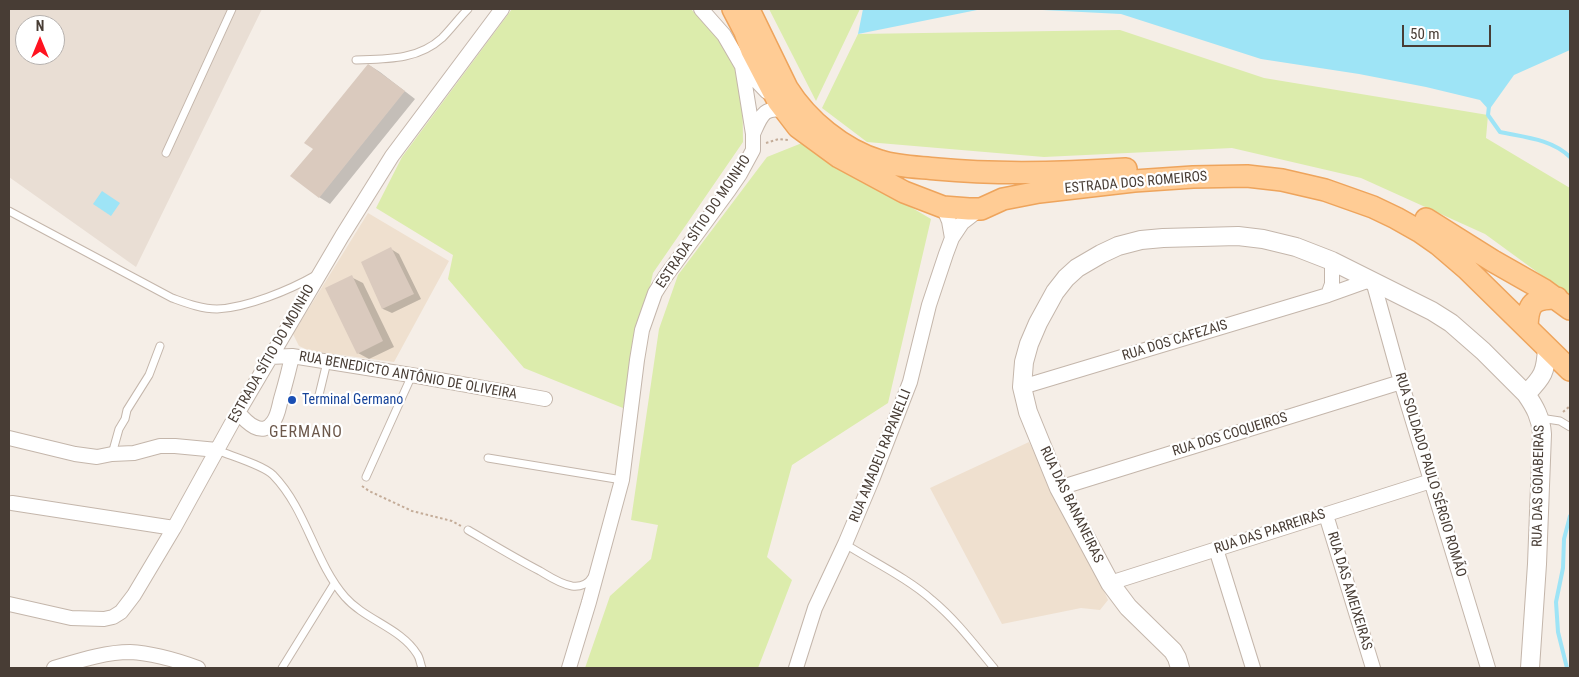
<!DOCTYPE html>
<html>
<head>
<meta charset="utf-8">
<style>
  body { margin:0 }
  #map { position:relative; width:1579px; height:677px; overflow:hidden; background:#f5eee7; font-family:"Roboto Condensed",sans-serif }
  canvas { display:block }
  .frame { position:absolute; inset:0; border:10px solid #483d35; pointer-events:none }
  .north { position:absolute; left:15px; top:15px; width:50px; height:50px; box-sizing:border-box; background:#fff; border:1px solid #b6b1ae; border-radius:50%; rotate:0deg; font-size:14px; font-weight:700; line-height:20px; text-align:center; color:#483d35 }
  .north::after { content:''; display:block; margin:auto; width:18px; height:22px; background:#ff1320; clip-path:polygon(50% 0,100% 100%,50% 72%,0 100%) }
  .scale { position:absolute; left:1402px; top:25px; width:89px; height:22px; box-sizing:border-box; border:2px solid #483d35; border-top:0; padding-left:6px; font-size:15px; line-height:18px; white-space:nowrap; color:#483d35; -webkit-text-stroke:4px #fff; paint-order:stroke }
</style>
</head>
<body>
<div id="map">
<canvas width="1579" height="677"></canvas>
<div class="frame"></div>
<div class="north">N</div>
<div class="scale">50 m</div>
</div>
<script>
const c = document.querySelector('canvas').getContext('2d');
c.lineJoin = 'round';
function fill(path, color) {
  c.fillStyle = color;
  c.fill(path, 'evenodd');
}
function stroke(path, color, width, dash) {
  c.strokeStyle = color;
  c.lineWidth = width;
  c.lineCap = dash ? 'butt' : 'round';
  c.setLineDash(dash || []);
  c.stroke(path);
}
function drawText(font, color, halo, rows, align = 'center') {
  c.font = font + ' "Roboto Condensed",sans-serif';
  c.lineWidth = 4.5;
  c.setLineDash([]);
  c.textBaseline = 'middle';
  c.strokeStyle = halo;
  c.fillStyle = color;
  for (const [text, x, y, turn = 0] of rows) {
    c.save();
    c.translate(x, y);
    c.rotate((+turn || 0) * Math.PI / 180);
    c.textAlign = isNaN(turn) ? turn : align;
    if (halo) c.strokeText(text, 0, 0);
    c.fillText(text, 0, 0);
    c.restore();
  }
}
fill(new Path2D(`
  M9,9H262L136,267L9,177ZM25,25H55V55H25Z`), '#e9ded4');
fill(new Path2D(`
  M368,213L449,261L394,362L310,351L299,346L293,334Z
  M1029,442L1095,571L1108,600L1100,610L1081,608L1002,624L930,488Z`), '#efe0cf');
fill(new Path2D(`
  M512,9H691L742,66L743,142L653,273L623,408L524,368L448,279L453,255L376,208L402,157Z
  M769,9H860L816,101Z
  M1120,30L1264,78L1488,115L1486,138L1570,188V296L1485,234L1361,178L1232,148L1044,157L867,142L822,108L858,34Z
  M802,143L931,219L888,403L792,465L767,557L792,580L758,668H585L610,596L651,559L658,525L631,520L659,329L678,275L767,157Z`), '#dcecac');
fill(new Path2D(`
  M863,9H982L858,34Z
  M1023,9H1570V50L1514,75L1489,110L1480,100L1426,87L1359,74L1261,59L1121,14Z
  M102,191L120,203L111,216L93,204Z`), '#9ee4f6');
fill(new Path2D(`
  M369,65L380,72L415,99L330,204L319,197L315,149Z
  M391,249L399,254L421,299L392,313L383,309L363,263Z
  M351,277L363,283L394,347L369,359L358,353Z`), '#0003');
stroke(new Path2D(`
  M1489,106L1488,115L1500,132C1524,137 1552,139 1570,157
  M1567,668L1558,632L1556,602L1563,568L1564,539L1570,516`), '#9ee4f6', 4);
fill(new Path2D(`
  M368,64L405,91L319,198L290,176L313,149L304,143Z
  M391,247L414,294L382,309L361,262Z
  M352,275L383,341L357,354L325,288Z`), '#dacabe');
const service = new Path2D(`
  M356,60C387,59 418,60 442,38C451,29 459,18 468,9
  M166,153L232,9
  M9,211L172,298C186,303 201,309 217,309C246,308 290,290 316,275
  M319,395L327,362
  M1540,418L1560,421L1570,427
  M217,450C231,456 263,465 273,475C307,510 314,561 345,597C365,620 401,628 417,654C420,658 420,663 422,668
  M112,454L119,429L125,419L127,410L149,375L160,346
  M488,458L622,480
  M366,477L412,375
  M468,530C492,544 515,558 540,571C550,577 560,584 572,586C580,587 588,584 592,577
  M845,544C872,561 909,579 932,600C956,620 974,644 994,668
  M282,668L334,584`);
const minor = new Path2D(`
  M701,9L724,35L742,66L767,92
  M753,134C761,116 764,105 786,111
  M943,207L949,221L952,238
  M1373,281L1401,382L1488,668
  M1328,295L1332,284V261
  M270,357L292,356L417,376L545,399
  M1022,387L1328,295L1370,280
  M238,412C246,422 262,438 273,422C278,416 279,406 281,399C285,385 289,371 292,356
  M9,438L75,454L97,457L112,454L134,453L160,446H175L217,450
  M1059,488L1401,382
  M12,503L174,528
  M1326,515L1373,668
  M1216,549L1253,668
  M1110,583L1431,481
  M9,604L71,618L104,619L113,617L121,612L134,595L174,528L233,421L342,236L392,156L502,9
  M54,668C78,661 105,652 130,652C153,653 176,660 198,668
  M569,668L589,602L622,480L637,360L642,330L649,310L655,293L665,277L729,190L740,174L753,150V134L742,66
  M796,668L815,608L845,544L872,480L910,382L929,305L946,254L952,238L962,223L980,209`);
const tertiary = new Path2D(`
  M1526,394C1543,377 1546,372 1547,347
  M1180,668L1177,658L1173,651L1128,607L1110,583L1059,488L1028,412L1022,387L1024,362L1029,344L1038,323L1055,292L1066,278L1077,268L1101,254L1118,246L1141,240L1163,238L1238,236L1263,239L1296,247L1332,261L1432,311L1451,323L1483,351L1526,394C1535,407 1541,418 1542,434L1537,564L1530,668`);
const primary = new Path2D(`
  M733,9L745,32L752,51L778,101L798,127L839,157L904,192L943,207L969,209H981L1003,199L1039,192L1134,181L1193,177L1247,176L1282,180L1325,190L1373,207L1396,218L1419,231L1439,245L1467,269L1570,370
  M750,12L787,88C807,120 843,150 880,161C898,167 918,167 937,169C999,175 1063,173 1126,169
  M1426,219L1493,261L1544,290L1570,309
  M1527,327C1528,303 1533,298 1557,298`);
stroke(service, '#c4b6ab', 9);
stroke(minor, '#c4b6ab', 16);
stroke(tertiary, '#c4b6ab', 20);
stroke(primary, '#eea45c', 24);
stroke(new Path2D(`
  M766,143L779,139L788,140
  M1563,412L1570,406
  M362,486L369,491L412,511L452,521L461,526`), '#c4ac98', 2, [2.5, 2.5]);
stroke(service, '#fff', 7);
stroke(minor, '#fff', 14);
stroke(tertiary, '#fff', 18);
stroke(primary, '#ffcc95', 21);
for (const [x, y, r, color] of [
  [292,400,5,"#1a4fb4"]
]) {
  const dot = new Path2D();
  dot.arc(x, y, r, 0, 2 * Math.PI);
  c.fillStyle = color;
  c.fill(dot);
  stroke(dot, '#fff', 2);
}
drawText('14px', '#483d35', '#fff', [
  ["ESTRADA DOS ROMEIROS",1136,183,-5],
  ["ESTRADA SÍTIO DO MOINHO",704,222,-56],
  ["RUA DOS CAFEZAIS",1175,341,-17],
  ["ESTRADA SÍTIO DO MOINHO",272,354,-60],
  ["RUA BENEDICTO ANTÔNIO DE OLIVEIRA",408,376,10],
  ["RUA DOS COQUEIROS",1230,435,-17],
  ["RUA AMADEU RAPANELLI",881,456,-68],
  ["RUA SOLDADO PAULO SÉRGIO ROMÃO",1430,475,73],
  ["RUA DAS GOIABEIRAS",1539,486,-89],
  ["RUA DAS BANANEIRAS",1071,505,64],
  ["RUA DAS PARREIRAS",1270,532,-18],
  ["RUA DAS AMEIXEIRAS",1349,591,73]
]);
drawText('14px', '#164399', '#fff', [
  ["Terminal Germano",302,400]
], 'left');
c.letterSpacing = '1px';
drawText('16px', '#6c584b', '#fff', [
  ["GERMANO",306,433]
]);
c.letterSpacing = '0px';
</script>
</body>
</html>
